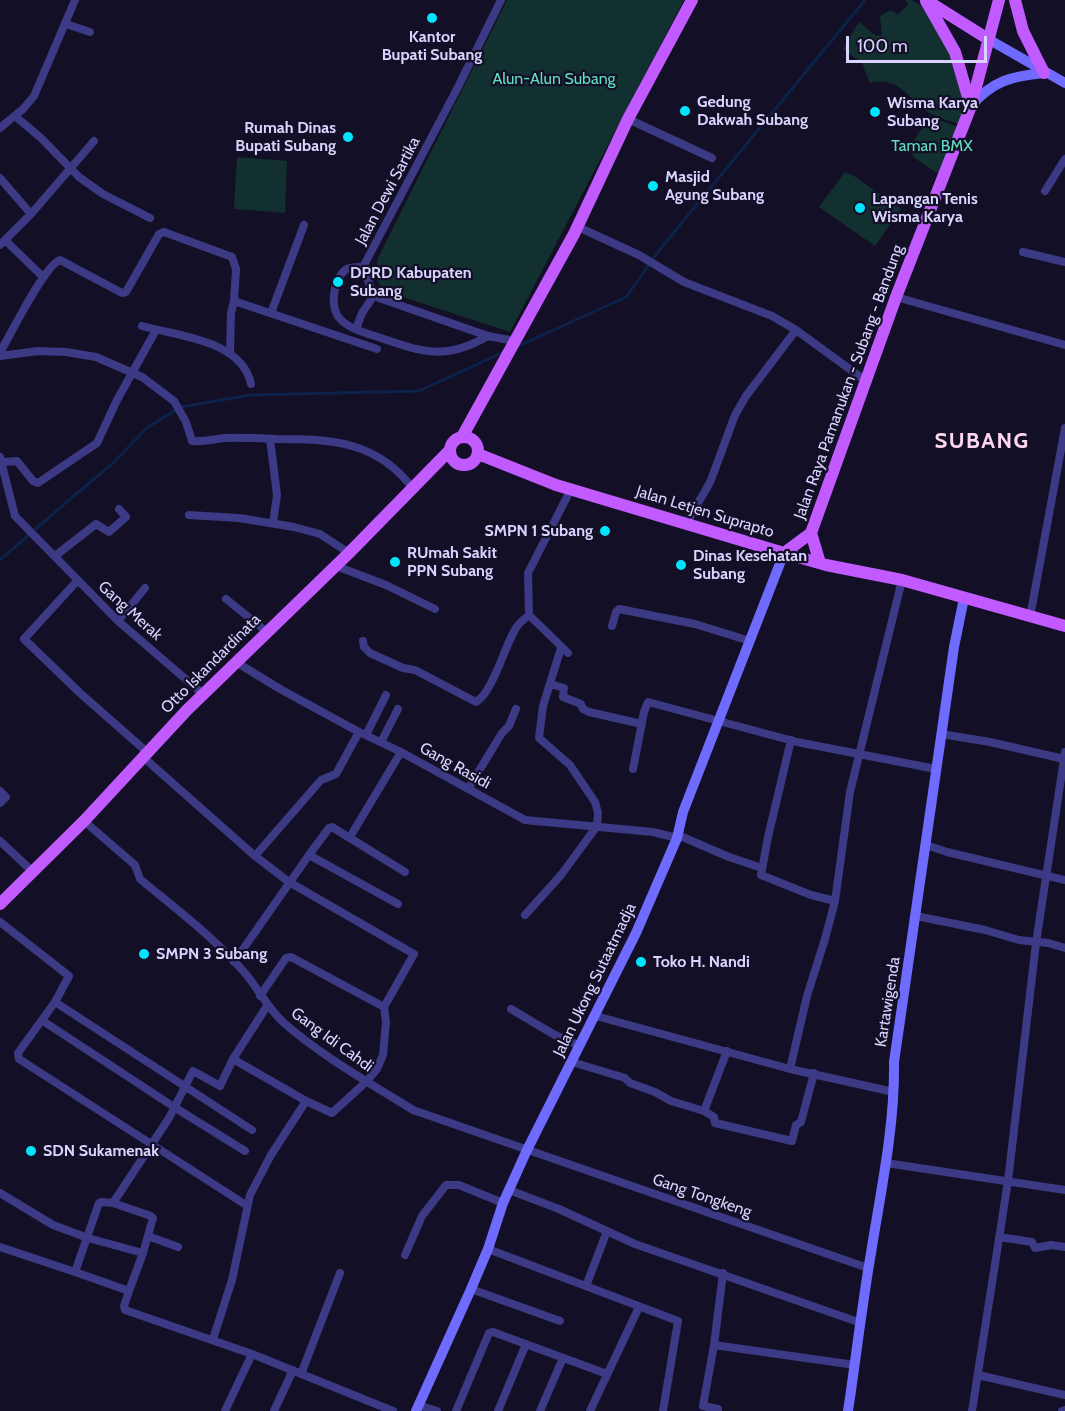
<!DOCTYPE html>
<html>
<head>
<meta charset="utf-8">
<style>
  body { margin:0 }
  #map { position:relative; width:1065px; height:1411px; overflow:hidden; background:#130f26; font-family:Cabin,sans-serif }
  canvas { display:block }
  .scale { position:absolute; left:846px; top:36px; width:141px; height:27px; box-sizing:border-box; border:3px solid #d9d4ff; border-top:0; padding-left:8px; font-size:18px; line-height:21px; white-space:nowrap; color:#d9d4ff; -webkit-text-stroke:4px #130f26; paint-order:stroke }
</style>
</head>
<body>
<div id="map">
<canvas width="1065" height="1411"></canvas>
<div class="scale">100 m</div>
</div>
<script>
const c = document.querySelector('canvas').getContext('2d');
c.lineJoin = 'round';
function fill(path, color) {
  c.fillStyle = color;
  c.fill(path, 'evenodd');
}
function stroke(path, color, width, dash) {
  c.strokeStyle = color;
  c.lineWidth = width;
  c.lineCap = dash ? 'butt' : 'round';
  c.setLineDash(dash || []);
  c.stroke(path);
}
function drawText(font, color, halo, rows, align = 'center') {
  c.font = font + ' Cabin,sans-serif';
  c.lineWidth = 4.5;
  c.setLineDash([]);
  c.textBaseline = 'middle';
  c.strokeStyle = halo;
  c.fillStyle = color;
  for (const [text, x, y, turn = 0] of rows) {
    c.save();
    c.translate(x, y);
    c.rotate((+turn || 0) * Math.PI / 180);
    c.textAlign = isNaN(turn) ? turn : align;
    if (halo) c.strokeText(text, 0, 0);
    c.fillText(text, 0, 0);
    c.restore();
  }
}
fill(new Path2D(`
  M507,0H684L510,332L384,291L376,278L377,260Z
  M906,0H912L923,7L951,55L965,105L959,124C950,121 940,118 931,114C909,103 902,75 870,83L862,63L843,49L859,22L876,36L882,35L880,16L890,10L898,14L908,5Z
  M929,116L958,127L940,175L913,157L911,146Z
  M237,157L287,161L285,213L234,209Z
  M845,172L854,176L901,209L875,246L819,207Z`), '#12302f');
stroke(new Path2D(`
  M516,347L626,297L661,248L865,0
  M0,560L63,505L112,464L148,427L181,407L251,395L419,391L504,352`), '#0c2248', 3);
stroke(new Path2D(`
  M501,0L458,87L363,267L372,291L379,298L488,336L515,341
  M66,24L90,32
  M15,116L41,138L79,177L103,194L150,218
  M628,119L712,158
  M0,128L23,109L34,96L75,0
  M0,178L31,214
  M1045,191L1065,159
  M578,227L639,255L684,282L772,316L796,330L746,396L735,415L711,480C703,497 694,506 687,524
  M5,240L43,277
  M0,245L31,214L94,141
  M1023,252L1065,262
  M363,267C357,267 351,266 345,270C333,281 329,308 341,320C350,329 366,333 378,337C422,352 445,361 488,336
  M896,297L1065,345
  M271,313L304,225
  M142,326C177,336 242,340 251,384
  M356,329L362,313L375,294
  M796,330L866,381
  M230,353L231,313L234,301
  M0,356L3,347C13,330 45,265 60,260L122,293L126,292L159,234L164,232L232,257L236,269L234,301L377,349
  M0,356L38,351L66,352L96,357L142,377L174,401L186,422L192,441C203,442 214,439 225,438C242,437 259,438 276,439C331,439 378,441 413,489
  M270,439L277,495L273,523
  M0,457L15,516L118,621L203,694
  M0,464L3,462L17,461L33,481L38,483L97,443L117,400L156,330
  M189,515L239,518L294,527L320,534L349,553
  M55,556L96,524L109,532L126,517L119,509
  M336,566L386,585L435,609
  M77,581L24,639L80,693L147,752
  M226,599L267,632
  M1030,617L1065,428
  M118,621L145,588
  M612,626L616,612L619,609L695,624L750,641
  M363,641L364,647L370,653L403,668L415,670L476,702C493,692 504,647 516,628C519,623 524,619 529,615
  M568,653L529,615L528,573L571,489
  M236,662L280,689L359,732L401,752L525,820L653,832L677,838
  M550,684L564,688L563,697L581,704L583,709L589,712L642,724
  M941,734L990,742L1064,759
  M366,735L386,695
  M791,740L768,837L761,875L811,895L835,901
  M381,742L398,709
  M143,757L255,856L289,882L414,954L384,1007L386,1022L383,1055L377,1069L367,1081L332,1113L306,1101L271,1155L250,1195L232,1280L213,1339
  M633,769L644,712L648,702L797,742L936,769
  M468,789L502,733L509,726L516,709
  M0,791L6,797L0,803
  M84,821L135,865L140,879C176,909 215,938 245,973C259,990 268,1009 284,1023C323,1057 370,1083 413,1110L868,1268
  M678,835L729,857L762,868
  M350,837L401,752
  M0,841L33,872
  M926,845L947,852L1065,880
  M309,855L329,828L332,827L405,872
  M255,856L321,780L336,774L359,732
  M525,915L561,875L597,826L598,813L595,802L570,765L539,738L543,706L561,648
  M916,916L985,930L1019,940L1048,943L1065,948
  M0,922L69,976L55,1002L18,1053L19,1059L246,1205
  M234,962L309,855L398,904
  M260,996L286,958L291,957L384,1007
  M55,1002L252,1130
  M511,1009L553,1034L580,1046
  M596,1016L790,1069L894,1092
  M43,1021L174,1107L245,1151
  M233,1059L306,1101
  M572,1062L625,1078L630,1083L655,1092L671,1101L704,1111L714,1117L715,1123L792,1141L796,1125L801,1122L814,1073
  M790,1069L807,996L825,939L835,901L850,792L902,580
  M704,1111L727,1051
  M886,1163L1065,1190
  M509,1190L559,1209L635,1244L861,1323
  M0,1193L53,1225L88,1238L143,1253L153,1218L151,1216L113,1203L101,1202L99,1203L75,1272L0,1247
  M113,1203L169,1118L193,1071L220,1086L233,1059L267,1006
  M148,1236L178,1247
  M999,1237L1032,1242L1035,1248L1051,1245L1065,1247
  M488,1249L678,1321L663,1411
  M405,1255L422,1216L446,1185H459L503,1203
  M75,1272L129,1291L124,1306L125,1310L252,1354L393,1411
  M586,1286L607,1231
  M471,1289L560,1321
  M129,1291L143,1253
  M714,1345L723,1273
  M301,1374L340,1273
  M978,1375L1065,1395
  M418,1405L437,1411
  M225,1411L252,1354
  M274,1411L293,1370
  M456,1411L489,1333L493,1332L607,1374
  M498,1411L526,1344
  M540,1411L563,1358
  M590,1411L639,1307
  M718,1411V1409L703,1406L714,1345L855,1365
  M972,1411L1008,1181L1036,943L1065,752
  M1062,1411L1065,1410`), '#3d3a85', 8);
stroke(new Path2D(`
  M988,39L1065,83
  M971,106C992,81 1012,76 1044,73
  M416,1411L471,1289L488,1249L503,1203L527,1150L636,933L677,838L683,812L784,553
  M848,1411C856,1358 862,1305 871,1253C881,1190 895,1126 894,1062L954,647L964,598`), '#6f6bff', 10);
stroke(new Path2D(`
  M1015,0L1023,31L1044,73
  M926,1L955,52L970,104
  M929,2L988,39
  M450 451a14 14 0 1 1 28 0a14 14 0 1 1-28 0Z
  M462,437L574,234L628,119L692,0
  M478,454L556,485L784,553L826,565L902,580L1065,626
  M811,533L896,297L971,106L999,0
  M811,533L820,563
  M784,553L811,533
  M0,904L84,821L187,710L349,553L449,451`), '#c25bff', 12);
for (const [x, y, r, color] of [
  [432,18,6,"#00e5ff"],
  [685,111,6,"#00e5ff"],
  [875,112,6,"#00e5ff"],
  [348,137,6,"#00e5ff"],
  [653,186,6,"#00e5ff"],
  [860,208,6,"#00e5ff"],
  [338,282,6,"#00e5ff"],
  [605,531,6,"#00e5ff"],
  [395,562,6,"#00e5ff"],
  [681,565,6,"#00e5ff"],
  [144,954,6,"#00e5ff"],
  [641,962,6,"#00e5ff"],
  [31,1151,6,"#00e5ff"]
]) {
  const dot = new Path2D();
  dot.arc(x, y, r, 0, 2 * Math.PI);
  c.fillStyle = color;
  c.fill(dot);
  stroke(dot, '#130f26', 2);
}
drawText('bold 16px', '#d9d4ff', '#130f26', [
  ["Kantor",432,37,"center"],
  ["Bupati Subang",432,55,"center"],
  ["Gedung",697,102],
  ["Dakwah Subang",697,120],
  ["Wisma Karya",887,103],
  ["Subang",887,121],
  ["Rumah Dinas",336,128,"right"],
  ["Bupati Subang",336,146,"right"],
  ["Masjid",665,177],
  ["Agung Subang",665,195],
  ["Lapangan Tenis",872,199],
  ["Wisma Karya",872,217],
  ["DPRD Kabupaten",350,273],
  ["Subang",350,291],
  ["SMPN 1 Subang",593,531,"right"],
  ["RUmah Sakit",407,553],
  ["PPN Subang",407,571],
  ["Dinas Kesehatan",693,556],
  ["Subang",693,574],
  ["SMPN 3 Subang",156,954],
  ["Toko H. Nandi",653,962],
  ["SDN Sukamenak",43,1151]
], 'left');
drawText('16px', '#5fe0c0', '#130f26', [
  ["Alun-Alun Subang",554,79],
  ["Taman BMX",932,146]
]);
drawText('16px', '#d9d4ff', '#130f26', [
  ["Jalan Dewi Sartika",388,191,-62],
  ["Jalan Raya Pamanukan - Subang - Bandung",849,382,-70],
  ["Jalan Letjen Suprapto",705,512,17],
  ["Gang Merak",130,611,42],
  ["Otto Iskandardinata",211,664,-45],
  ["Gang Rasidi",455,766,29],
  ["Jalan Ukong Sutaatmadja",595,980,-64],
  ["Kartawigenda",888,1002,-81],
  ["Gang Idi Cahdi",332,1040,36],
  ["Gang Tongkeng",702,1196,19]
]);
c.letterSpacing = '1.5px';
drawText('bold 22px', '#ffd6f0', '#130f26', [
  ["SUBANG",982,442]
]);
c.letterSpacing = '0px';
</script>
</body>
</html>
